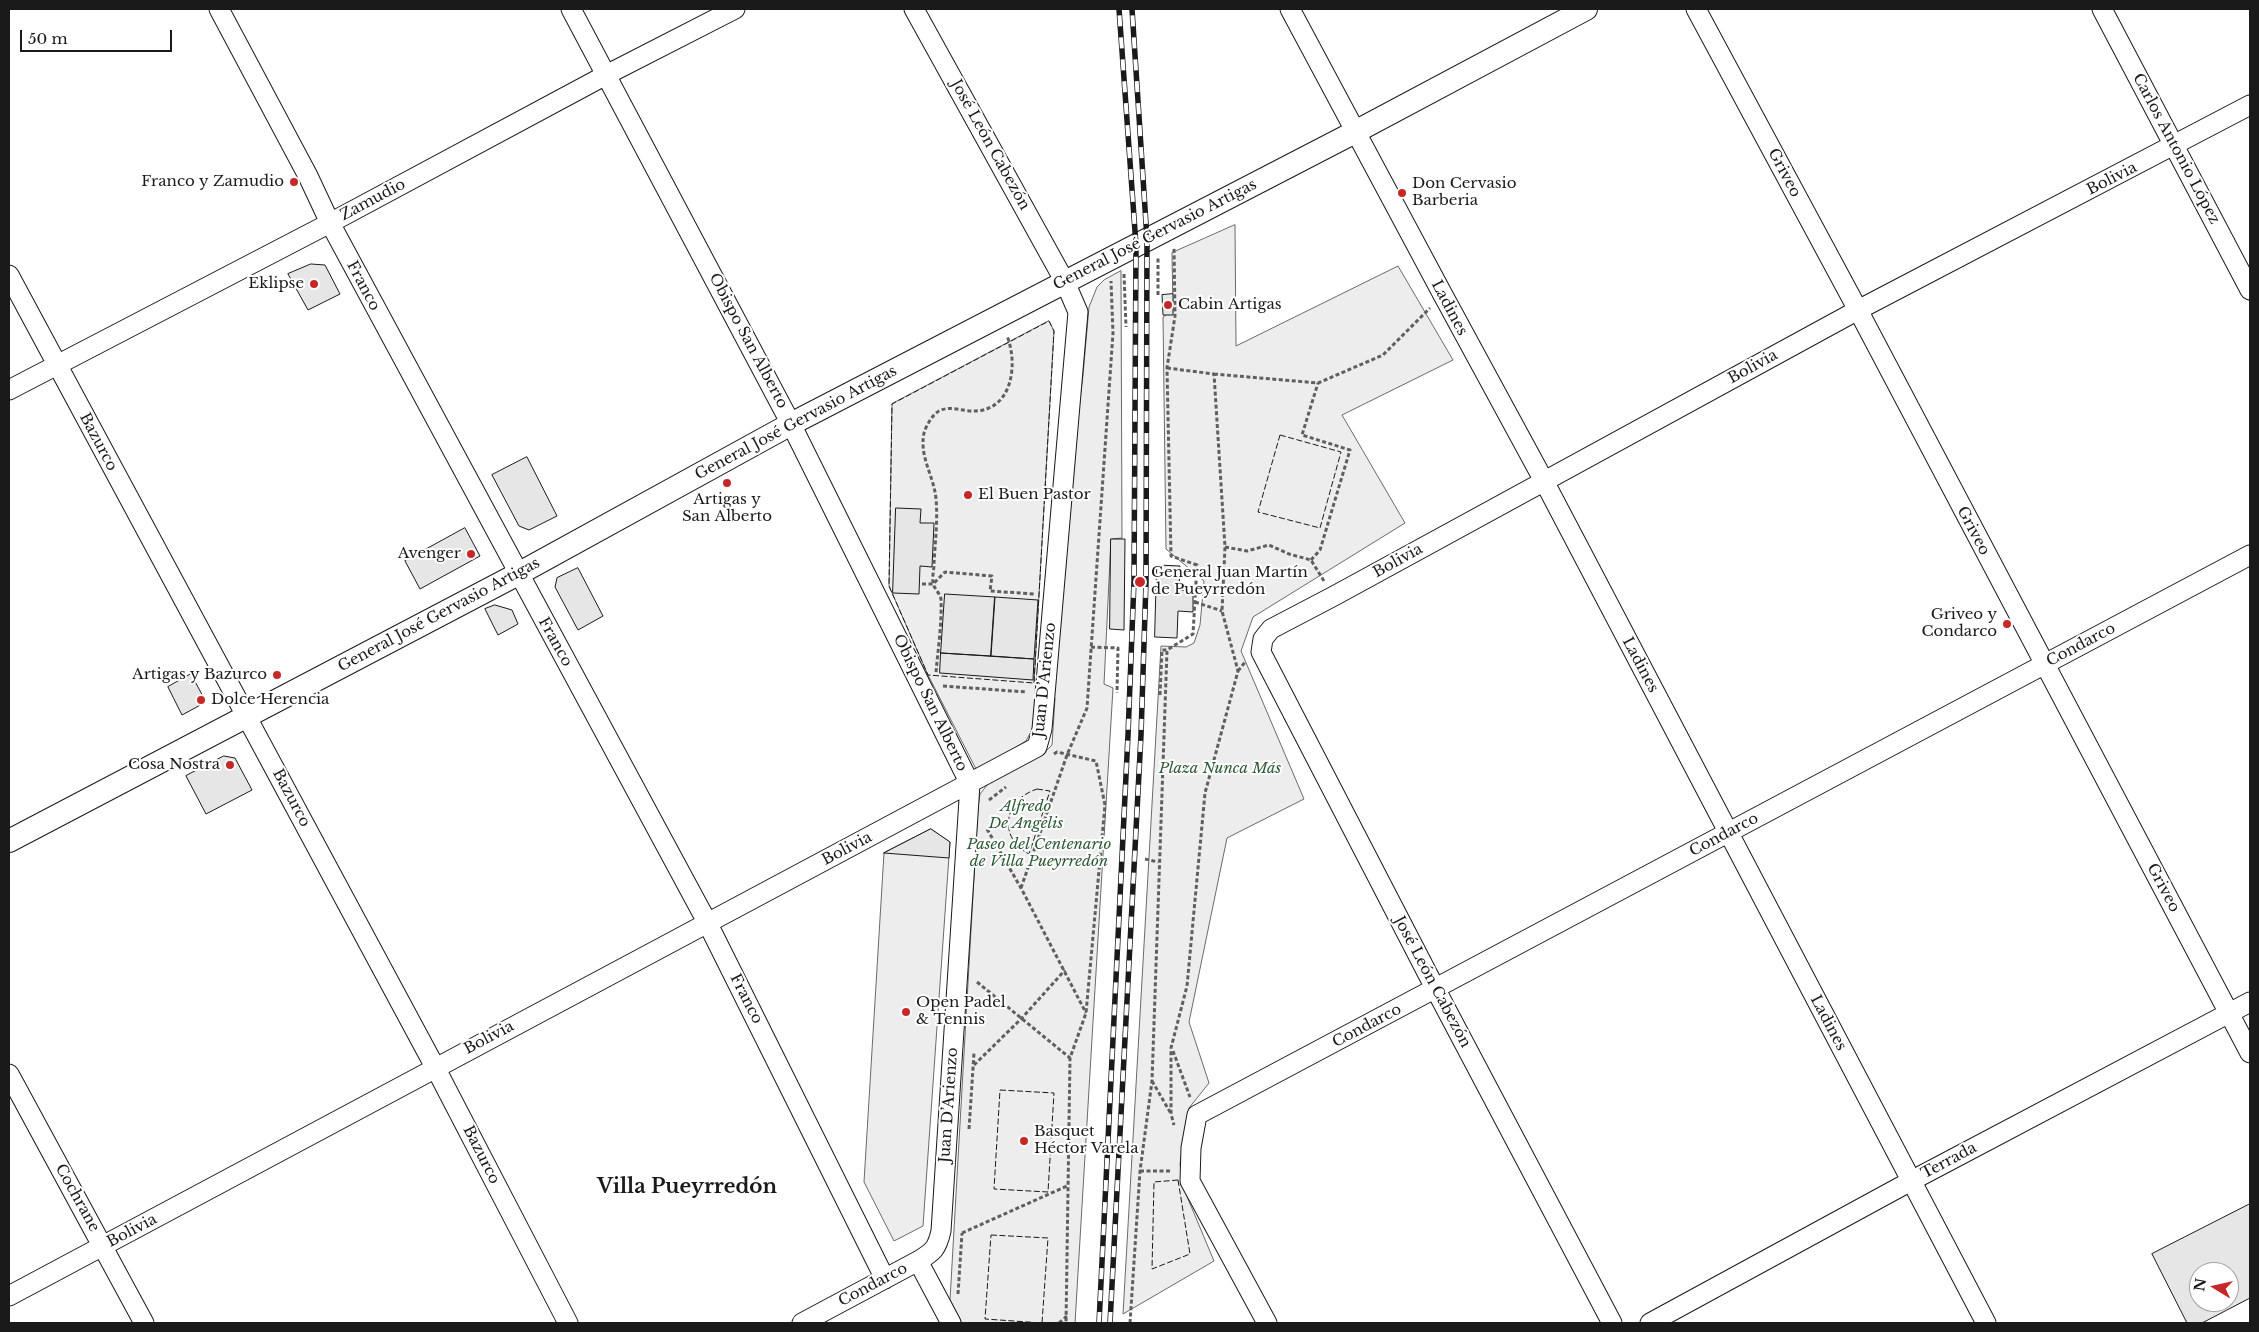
<!DOCTYPE html>
<html>
<head>
<meta charset="utf-8">
<style>
  body { margin:0 }
  #map { position:relative; width:2259px; height:1332px; overflow:hidden; background:#fff; font-family:"Libre Baskerville",serif }
  canvas { display:block }
  .frame { position:absolute; inset:0; border:10px solid #1a1a1a; pointer-events:none }
  .north { position:absolute; left:2189px; top:1262px; width:50px; height:50px; box-sizing:border-box; background:#fff; border:1px solid #a3a3a3; border-radius:50%; rotate:279deg; font-size:14px; font-weight:700; line-height:20px; text-align:center; color:#1a1a1a }
  .north::after { content:''; display:block; margin:auto; width:18px; height:22px; background:#c62828; clip-path:polygon(50% 0,100% 100%,50% 72%,0 100%) }
  .scale { position:absolute; left:20px; top:30px; width:152px; height:22px; box-sizing:border-box; border:2px solid #1a1a1a; border-top:0; padding-left:6px; font-size:15px; line-height:18px; white-space:nowrap; color:#1a1a1a; -webkit-text-stroke:4px #fff; paint-order:stroke }
</style>
</head>
<body>
<div id="map">
<canvas width="2259" height="1332"></canvas>
<div class="frame"></div>
<div class="north">N</div>
<div class="scale">50 m</div>
</div>
<script>
const c = document.querySelector('canvas').getContext('2d');
c.lineJoin = 'round';
function fill(path, color) {
  c.fillStyle = color;
  c.fill(path, 'evenodd');
}
function stroke(path, color, width, dash) {
  c.strokeStyle = color;
  c.lineWidth = width;
  c.lineCap = dash ? 'butt' : 'round';
  c.setLineDash(dash || []);
  c.stroke(path);
}
function drawText(font, color, halo, rows, align = 'center') {
  c.font = font + ' "Libre Baskerville",serif';
  c.lineWidth = 4;
  c.setLineDash([]);
  c.textBaseline = 'middle';
  c.strokeStyle = halo;
  c.fillStyle = color;
  for (const [text, x, y, turn = 0] of rows) {
    c.save();
    c.translate(x, y);
    c.rotate((+turn || 0) * Math.PI / 180);
    c.textAlign = isNaN(turn) ? turn : align;
    if (halo) c.strokeText(text, 0, 0);
    c.fillText(text, 0, 0);
    c.restore();
  }
}
const built = new Path2D(`
  M1235,225L1236,346L1398,266L1453,360L1342,415L1405,523L1253,617L1241,651L1304,799L1227,838L1189,1022L1209,1083L1189,1108L1180,1164L1183,1187L1214,1261L1123,1314L1161,646L1186,647L1194,643L1200,625L1204,581L1166,549L1163,317L1173,310L1172,253Z
  M1121,271L1122,538L1111,539L1104,684L1113,688L1075,1323H962L950,1300L978,807L980,794L988,784L1042,755L1052,745L1055,698L1045,690L1083,375L1089,307L1097,287L1104,280Z
  M1049,321L1054,331L1034,683H1036L1034,726L1026,741L977,771L928,675L889,586L892,404Z
  M931,829L950,842L923,1226L894,1241L864,1182L884,853Z`);
fill(built, '#ededed');
stroke(built, '#6a6a6a', 1);
const building = new Path2D(`
  M311,264L325,265L340,294L308,310L288,274Z
  M1173,294V315H1163L1162,295Z
  M527,457L557,516L529,530L519,526L492,475Z
  M896,508L921,509L920,523H934L932,567L920,566L919,594L893,593Z
  M465,528L480,556L420,589L405,561Z
  M1111,539H1125L1124,630L1110,629Z
  M1157,565L1180,566L1179,590L1193,591V612L1178,611L1177,638L1155,637Z
  M578,568L603,616L578,630L555,587L557,578Z
  M945,594L995,597L991,656L941,653Z
  M995,597L1038,600L1034,659L991,656Z
  M495,605L512,610L518,624L498,635L485,609Z
  M941,653L1034,659L1033,680L940,673Z
  M191,674L206,702L182,715L168,687Z
  M224,756L235,758L252,790L206,814L186,776Z
  M931,829L950,842L949,858L884,853Z
  M2250,1204V1298L2202,1323H2187L2152,1254ZM2199,1272H2229V1302H2199Z`);
fill(building, '#e6e6e6');
stroke(building, '#1a1a1a', 1);
const minor = new Path2D(`
  M219,9L308,176L330,223L707,922L885,1279
  M571,9L791,424L970,784
  M1290,9L1443,295L1544,481L1986,1323
  M1696,9L1858,310L2250,1053
  M2102,9L2250,290
  M9,275L435,1067L568,1323
  M9,390L330,223L606,75L735,9
  M9,1074L144,1323
  M918,1261L951,1323
  M9,1296L1037,747L1042,729L1078,312L1065,282L914,9
  M802,1323L918,1261C933,1252 937,1249 941,1231L970,784
  M1267,1323L1190,1181L1191,1148L1197,1115L2250,555
  M1612,1323L1436,990L1261,652L1263,639L1271,629L1334,596L1858,310L2250,105
  M1650,1323L1911,1181L2250,1002`);
const tertiary = new Path2D(`
  M9,841L518,574L791,424L1355,132L1586,9`);
stroke(minor, '#1a1a1a', 21);
stroke(tertiary, '#1a1a1a', 24);
stroke(new Path2D(`
  M1124,274L1126,327
  M1158,295V256
  M1167,368L1214,374L1225,547L1222,611L1238,671L1205,793L1187,986L1171,1048V1114L1174,1125
  M1214,374L1318,383L1383,355L1430,308
  M1225,547L1247,551L1269,545L1289,554L1311,560L1324,581
  M1311,560L1320,550L1350,450L1302,435L1318,383
  M922,584H933L945,572L992,576L990,591L1035,594
  M1195,602L1222,611
  M1091,647L1118,648L1117,693
  M1238,671L1246,661
  M936,672C938,649 942,623 941,600C941,594 934,589 933,583C932,577 934,570 934,564C935,543 938,520 936,499C934,476 919,457 924,433C926,426 932,415 939,411C950,405 964,412 976,411C1013,409 1018,363 1007,336
  M943,686L1027,692
  M1160,695L1162,650H1167L1193,634L1197,565L1171,556L1167,368L1175,316L1174,248
  M1054,754L1057,752L1096,761L1105,805L1086,1013L1070,1058L1066,1323
  M989,800L1006,787
  M987,829L1021,888L1086,1013
  M1145,859L1158,862
  M1021,888L1067,755L1087,708L1113,333L1111,281
  M977,982L1070,1058
  M1173,1051L1190,1097
  M974,1065L1022,1018L1065,970
  M1152,1081L1170,1112
  M969,1129L974,1053
  M1140,1171H1172
  M962,1233L1067,1186
  M958,1294L962,1233
  M1059,1323L1067,1316
  M1130,1323L1140,1171L1152,1081L1167,650`), '#5f5f5f', 3, [4, 2.5]);
stroke(minor, '#fff', 19);
stroke(tertiary, '#fff', 22);
const rail = new Path2D(`
  M1099,1323L1128,735L1134,581L1136,245L1119,9
  M1110,1323L1141,735L1146,582L1147,239L1132,9`);
stroke(rail, '#1a1a1a', 5.5);
stroke(rail, '#fff', 4, [11]);
stroke(new Path2D(`
  M1049,321L1054,331L1034,683L928,675L889,586L892,404Z
  M1280,435L1341,452L1320,528L1258,512Z
  M1037,789L1050,791L1029,854C998,838 1003,800 1037,789Z
  M1000,1090L1054,1093L1048,1192L994,1189Z
  M1178,1180L1190,1254L1152,1269L1154,1182Z
  M991,1235L1048,1238L1042,1323L985,1319Z`), '#1a1a1a', 1, [6, 2.5]);
for (const [x, y, r, color] of [
  [294,182,5,"#c62828"],
  [1402,193,5,"#c62828"],
  [314,284,5,"#c62828"],
  [1168,305,5,"#c62828"],
  [727,483,5,"#c62828"],
  [968,495,5,"#c62828"],
  [471,554,5,"#c62828"],
  [1140,582,6,"#c62828"],
  [2007,624,5,"#c62828"],
  [277,675,5,"#c62828"],
  [201,700,5,"#c62828"],
  [230,765,5,"#c62828"],
  [906,1012,5,"#c62828"],
  [1024,1141,5,"#c62828"]
]) {
  const dot = new Path2D();
  dot.arc(x, y, r, 0, 2 * Math.PI);
  c.fillStyle = color;
  c.fill(dot);
  stroke(dot, '#fff', 2);
}
drawText('15px', '#1a1a1a', '#fff', [
  ["José León Cabezón",990,145,61],
  ["Carlos Antonio López",2176,149,62],
  ["Griveo",1784,173,62],
  ["Bolivia",2112,179,-27],
  ["Zamudio",373,200,-28],
  ["General José Gervasio Artigas",1155,235,-27],
  ["Franco",363,286,62],
  ["Ladines",1449,308,62],
  ["Obispo San Alberto",748,341,62],
  ["Bolivia",1753,367,-29],
  ["General José Gervasio Artigas",796,423,-28],
  ["Bazurco",98,442,62],
  ["Griveo",1973,531,62],
  ["Bolivia",1398,561,-29],
  ["General José Gervasio Artigas",439,615,-28],
  ["Franco",555,642,61],
  ["Condarco",2081,645,-28],
  ["Ladines",1640,665,62],
  ["Juan D’Arienzo",1045,680,-84],
  ["Obispo San Alberto",930,703,64],
  ["Bazurco",291,798,62],
  ["Condarco",1724,835,-28],
  ["Bolivia",847,849,-28],
  ["Griveo",2163,888,62],
  ["José León Cabezón",1432,982,62],
  ["Franco",746,999,63],
  ["Ladines",1828,1023,62],
  ["Condarco",1367,1026,-28],
  ["Bolivia",489,1038,-28],
  ["Juan D’Arienzo",949,1105,-86],
  ["Bazurco",481,1155,63],
  ["Terrada",1949,1161,-28],
  ["Cochrane",77,1198,61],
  ["Bolivia",132,1231,-28],
  ["Condarco",873,1285,-28]
]);
drawText('15px', '#1a1a1a', '#fff', [
  ["Franco y Zamudio",284,182,"right"],
  ["Don Cervasio",1412,184],
  ["Barberia",1412,201],
  ["Eklipse",304,284,"right"],
  ["Cabin Artigas",1178,305],
  ["El Buen Pastor",978,495],
  ["Artigas y",727,500,"center"],
  ["San Alberto",727,517,"center"],
  ["Avenger",461,554,"right"],
  ["General Juan Martín",1151,573],
  ["de Pueyrredón",1151,590],
  ["Griveo y",1997,615,"right"],
  ["Condarco",1997,632,"right"],
  ["Artigas y Bazurco",267,675,"right"],
  ["Dolce Herencia",211,700],
  ["Cosa Nostra",220,765,"right"],
  ["Open Padel",916,1003],
  ["& Tennis",916,1020],
  ["Basquet",1034,1132],
  ["Héctor Varela",1034,1149]
], 'left');
drawText('italic 15px', '#2b5a34', '#fff', [
  ["Plaza Nunca Más",1220,769],
  ["Alfredo",1026,807],
  ["De Angelis",1026,824],
  ["Paseo del Centenario",1039,845],
  ["de Villa Pueyrredón",1039,862]
]);
drawText('bold 20px', '#1a1a1a', '#fff', [
  ["Villa Pueyrredón",687,1187]
]);
</script>
</body>
</html>
